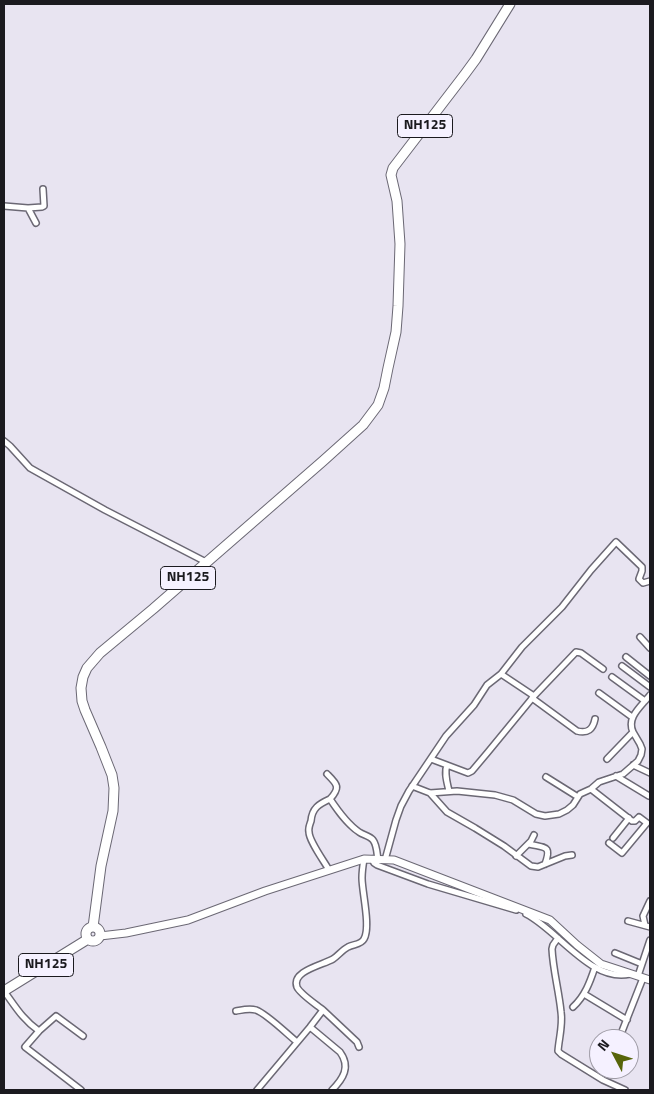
<!DOCTYPE html>
<html>
<head>
<meta charset="utf-8">
<style>
  body { margin:0 }
  #map { position:relative; width:654px; height:1094px; overflow:hidden; background:#e8e4f1; font-family:"Titillium Web",sans-serif }
  canvas { display:block }
  .frame { position:absolute; inset:0; border:5px solid #1b1a1f; pointer-events:none }
  .north { position:absolute; left:589px; top:1029px; width:50px; height:50px; box-sizing:border-box; background:#f5f1ff; border:1px solid #9e9ba5; border-radius:50%; rotate:310deg; font-size:14px; font-weight:700; line-height:20px; text-align:center; color:#1b1a1f }
  .north::after { content:''; display:block; margin:auto; width:18px; height:22px; background:#57650a; clip-path:polygon(50% 0,100% 100%,50% 72%,0 100%) }
</style>
</head>
<body>
<div id="map">
<canvas width="654" height="1094"></canvas>
<div class="frame"></div>
<div class="north">N</div>
</div>
<script>
const c = document.querySelector('canvas').getContext('2d');
c.lineJoin = 'round';
function stroke(path, color, width, dash) {
  c.strokeStyle = color;
  c.lineWidth = width;
  c.lineCap = dash ? 'butt' : 'round';
  c.setLineDash(dash || []);
  c.stroke(path);
}
function drawText(font, color, halo, rows, align = 'center') {
  c.font = font + ' "Titillium Web",sans-serif';
  c.lineWidth = 5;
  c.setLineDash([]);
  c.textBaseline = 'middle';
  c.strokeStyle = halo;
  c.fillStyle = color;
  for (const [text, x, y, turn = 0] of rows) {
    c.save();
    c.translate(x, y);
    c.rotate((+turn || 0) * Math.PI / 180);
    c.textAlign = isNaN(turn) ? turn : align;
    if (halo) c.strokeText(text, 0, 0);
    c.fillText(text, 0, 0);
    c.restore();
  }
}
const minor = new Path2D(`
  M4,206L28,208L36,223
  M28,208L42,207L44,206L43,189
  M4,441L10,446L30,468L105,510L206,562
  M640,637L650,648
  M626,657L650,676
  M622,666L650,687
  M612,677L645,701
  M599,693L632,717
  M534,696L576,652L581,653L603,669
  M532,698L577,731C588,734 593,729 595,719
  M431,759L468,773L472,771L488,752L534,696L501,674
  M607,759L633,732C626,717 642,706 650,695
  M447,765C444,773 447,782 449,791
  M633,765L650,773
  M327,774C337,784 341,787 330,799C338,811 347,824 359,832C363,835 370,836 373,840C377,845 377,854 378,860
  M616,776L649,796
  M546,777L578,797
  M412,786L430,793L457,791L495,795L513,800L536,814L545,816L559,814L567,810L573,805L580,794L591,789L599,782L623,774L638,761L641,755L642,749L640,744L633,732
  M591,789L632,821H635L639,817L647,823L622,853L609,843
  M430,793L447,812L475,828L504,846L531,866L538,867L565,856L572,855
  M613,838L629,818
  M529,844C545,848 552,845 545,864
  M516,856L531,841L534,835
  M372,859L374,863L377,865L428,884L516,910
  M385,860L396,820L401,806L409,791L446,736L474,705L487,685L501,674L522,647L562,607L591,570L616,542L642,567V571L639,579L643,583L650,581
  M329,870C324,861 309,841 309,832C308,828 310,824 311,821C312,808 319,804 330,799
  M526,914C558,930 591,983 630,974
  M628,921L650,927
  M645,925L643,916L650,901
  M558,938L553,945L552,949C553,970 559,991 561,1012C563,1025 559,1038 558,1051L561,1054L603,1080L625,1090
  M615,953L642,964
  M638,976L650,940
  M4,991C15,1006 23,1020 39,1031L25,1047L81,1090
  M584,994L627,1020
  M573,1007C585,996 590,982 595,967
  M323,1010L357,1042L359,1047
  M236,1011C242,1010 249,1008 256,1010C267,1014 287,1034 297,1042
  M310,1027L340,1052C351,1067 343,1079 332,1090
  M39,1031L56,1016L83,1036
  M619,1039L643,978
  M257,1090L310,1027L323,1010C317,1005 300,994 297,987C291,971 323,965 333,959C338,956 342,950 348,947C353,944 361,945 364,939C371,927 362,892 362,878C362,871 363,865 364,859`);
const secondary = new Path2D(`
  M100,936L126,933L188,920L265,891L364,859L394,860L550,920L577,945L601,964L650,980`);
const trunk = new Path2D(`
  M93,927L101,866L113,811L114,788L112,775L101,747L85,710L82,701L81,688L83,677L87,668L100,653L153,609L323,461L363,425L378,405L384,388L388,368L396,332L398,306L400,244L397,201L391,175L393,168L465,74L476,59L510,4
  M86 934a7 7 0 1 1 14 0a7 7 0 1 1-14 0Z
  M4,991L88,939`);
stroke(minor, '#6b6874', 8);
stroke(secondary, '#6b6874', 9);
stroke(trunk, '#6b6874', 11);
stroke(minor, '#fff', 5);
stroke(secondary, '#fff', 7);
stroke(trunk, '#fff', 9);
for (const [x, y, w] of [
  [425,126,55],
  [188,578,55],
  [46,965,55]
]) {
  const box = new Path2D();
  box.roundRect(x - w / 2, y - 11.5, w, 23, 4);
  c.fillStyle = '#f5f1ff';
  c.fill(box);
  stroke(box, '#1b1a1f', 1);
}
drawText('bold 14px', '#1b1a1f', null, [
  ["NH125",425,126],
  ["NH125",188,578],
  ["NH125",46,965]
]);
</script>
</body>
</html>
